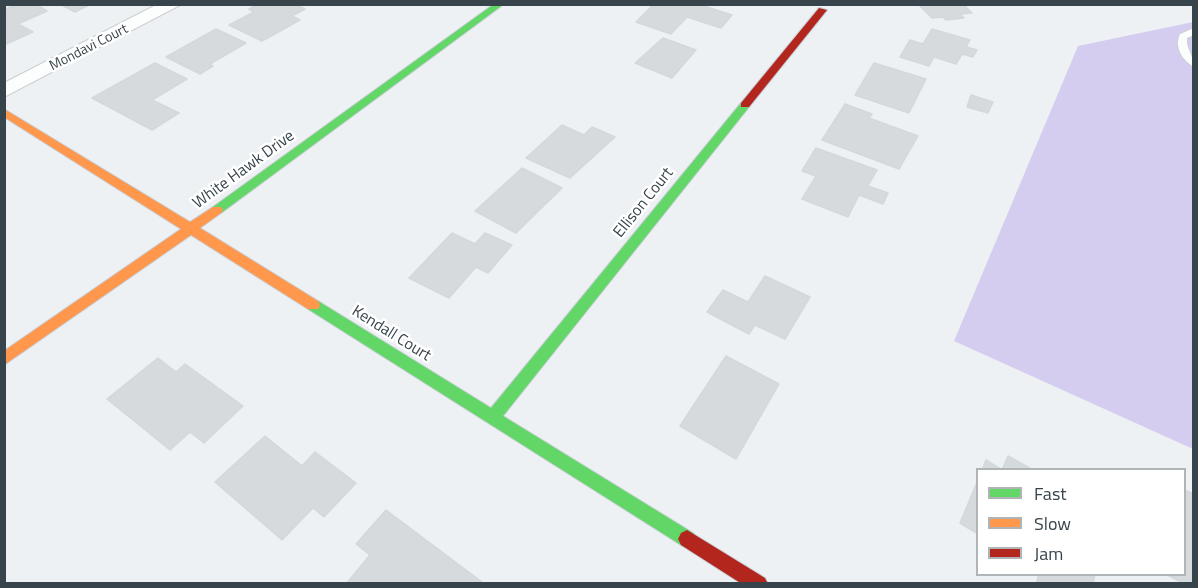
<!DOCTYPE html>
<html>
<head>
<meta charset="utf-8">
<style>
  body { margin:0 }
  #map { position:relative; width:1198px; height:588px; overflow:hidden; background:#eef1f3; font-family:"Titillium Web",sans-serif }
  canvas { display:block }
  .frame { position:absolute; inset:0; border:6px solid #37444c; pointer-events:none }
  .legend { position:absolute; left:976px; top:468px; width:210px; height:108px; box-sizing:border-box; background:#fff; border:2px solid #afb4b7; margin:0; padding:8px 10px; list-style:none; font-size:18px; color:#37444c }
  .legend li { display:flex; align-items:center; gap:12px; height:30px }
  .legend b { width:30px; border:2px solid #afb4b7 }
</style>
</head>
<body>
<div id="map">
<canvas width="1198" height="588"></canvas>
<div class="frame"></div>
<ul class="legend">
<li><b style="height:8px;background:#63d668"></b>Fast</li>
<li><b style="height:8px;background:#ff974d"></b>Slow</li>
<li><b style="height:8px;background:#b3261e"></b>Jam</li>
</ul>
</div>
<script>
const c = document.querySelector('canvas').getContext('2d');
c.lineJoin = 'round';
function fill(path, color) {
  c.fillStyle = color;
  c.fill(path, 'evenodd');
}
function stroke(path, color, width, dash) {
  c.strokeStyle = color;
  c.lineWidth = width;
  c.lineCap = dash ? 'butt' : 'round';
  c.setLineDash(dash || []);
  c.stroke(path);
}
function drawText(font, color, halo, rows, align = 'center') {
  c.font = font + ' "Titillium Web",sans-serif';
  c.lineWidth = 5;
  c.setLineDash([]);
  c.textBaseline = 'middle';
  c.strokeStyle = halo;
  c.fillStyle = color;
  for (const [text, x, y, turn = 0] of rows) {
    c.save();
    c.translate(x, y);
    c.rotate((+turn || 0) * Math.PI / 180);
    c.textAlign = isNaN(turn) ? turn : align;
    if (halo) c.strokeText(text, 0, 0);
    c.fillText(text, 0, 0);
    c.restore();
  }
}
fill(new Path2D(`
  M1193,22V449L954,341L1078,46Z`), '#d4cdf0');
const building = new Path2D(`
  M17,4H35L47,11L18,24L33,32L4,45V10Z
  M60,4H91L75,12Z
  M258,4H295L305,9L292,16L300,20L262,41L229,25L254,12L249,9Z
  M654,4H697L732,15L721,28L687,17L671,34L636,22Z
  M918,4H963L972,13L960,14L964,18L946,20L943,17L932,18Z
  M216,29L246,43L210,64L213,66L200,74L166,57Z
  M932,29L970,40L966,47L977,50L973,57L962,54L956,64L934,57L929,66L900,57L910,40L923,44Z
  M663,38L696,50L672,78L635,63Z
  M155,63L187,79L152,100L179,113L152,130L92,98Z
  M874,63L926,79L909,113L855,95Z
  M971,95L993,102L988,113L967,107Z
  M845,104L872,114L869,118L918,136L899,169L822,140Z
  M562,125L584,135L592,127L615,137L570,178L526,158Z
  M816,148L877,170L868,186L888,193L883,204L859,195L848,217L802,199L816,176L802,171Z
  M522,168L562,188L516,233L475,211Z
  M452,233L475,244L485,233L512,245L488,273L476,267L449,298L409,278Z
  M765,276L810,297L785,339L755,325L749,334L707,312L723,290L748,302Z
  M726,356L779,384L736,459L680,426Z
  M158,358L176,372L185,364L243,406L204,443L190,432L170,450L107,399Z
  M265,436L302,466L315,452L356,483L324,517L313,508L282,540L215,482Z
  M1008,456L1033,470H1002Z
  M986,460L1002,470H982Z
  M978,480V534L960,523Z
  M1184,490L1194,494V584H1185L1169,576L1184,574Z
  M386,510L482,582L481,584H346L370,555L356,544Z
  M1039,574H1095L1093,584H1036Z`);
fill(building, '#d6dadd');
stroke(building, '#d3d8dc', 1.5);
const lane = new Path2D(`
  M1194,28V35L1187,38C1186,49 1194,56 1194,67C1182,60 1174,47 1180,34Z`);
const street = new Path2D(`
  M158,4H182L4,97V83Z`);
const fast = new Path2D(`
  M494,4H504L221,213H213L211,210L213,207Z
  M745,102L750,105L749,107L503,416L693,533L696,539L693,545L687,548L681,545L308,309L306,305L308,301H318L491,408L741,103Z`);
const slow = new Path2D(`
  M4,109L190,222L213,207H221L223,210L221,213L200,228L318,301L320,305L318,309H308L191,235L4,365V351L181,229L4,117Z`);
const jam = new Path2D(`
  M819,8L827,10L749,107H741V103Z
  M687,530L765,578L768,584H742L681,545L678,539L681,533Z`);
stroke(lane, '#cbcfd2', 2);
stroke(street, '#cbcfd2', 2);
stroke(fast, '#c7cfd6', 2);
stroke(slow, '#c7cfd6', 2);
stroke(jam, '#c7cfd6', 2);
fill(lane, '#fcfdfd');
fill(street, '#fcfdfd');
fill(fast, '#63d668');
fill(slow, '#ff974d');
fill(jam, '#b3261e');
drawText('14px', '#37444c', '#fff', [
  ["Mondavi Court",89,48,-27]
]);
drawText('16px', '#37444c', '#fff', [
  ["White Hawk Drive",244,170,-36],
  ["Ellison Court",644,203,-51],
  ["Kendall Court",391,334,32]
]);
</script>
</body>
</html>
